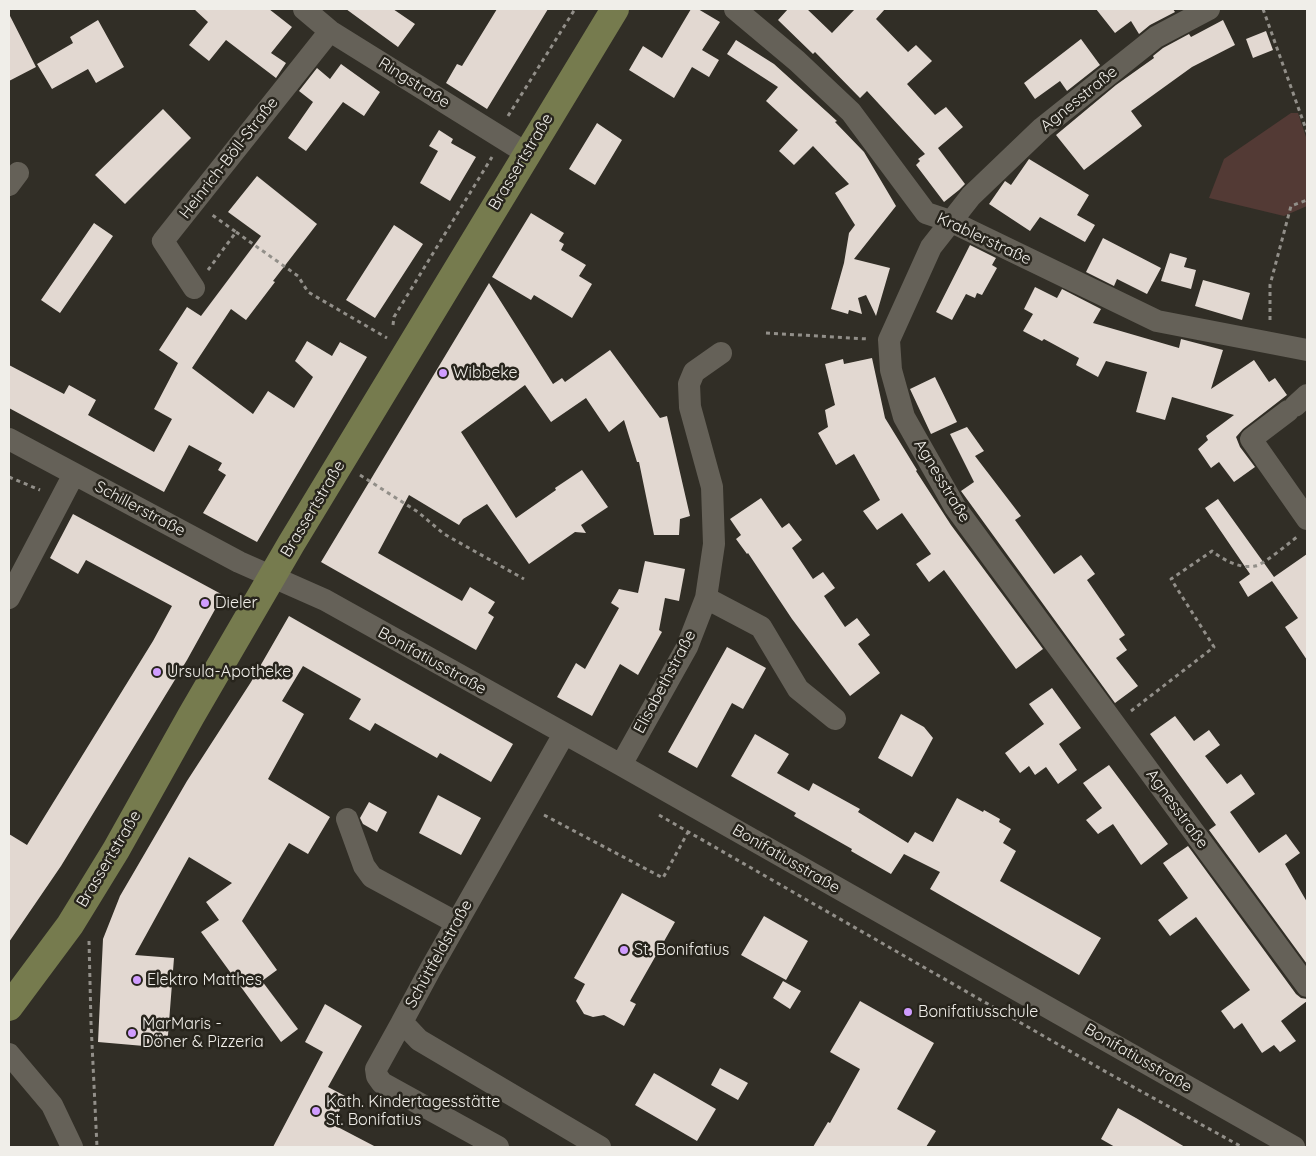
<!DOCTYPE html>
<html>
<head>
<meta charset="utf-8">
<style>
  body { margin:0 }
  #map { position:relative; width:1316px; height:1156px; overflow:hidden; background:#312e26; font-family:Quicksand,sans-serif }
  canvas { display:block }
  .frame { position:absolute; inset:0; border:10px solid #f0eee9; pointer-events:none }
</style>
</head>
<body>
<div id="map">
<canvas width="1316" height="1156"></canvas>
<div class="frame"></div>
</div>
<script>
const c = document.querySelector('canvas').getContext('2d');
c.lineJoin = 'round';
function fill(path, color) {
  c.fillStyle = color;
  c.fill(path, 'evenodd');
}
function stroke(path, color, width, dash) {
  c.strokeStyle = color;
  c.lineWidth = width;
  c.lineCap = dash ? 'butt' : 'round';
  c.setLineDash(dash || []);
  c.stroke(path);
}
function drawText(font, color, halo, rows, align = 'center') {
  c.font = font + ' Quicksand,sans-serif';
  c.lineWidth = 5;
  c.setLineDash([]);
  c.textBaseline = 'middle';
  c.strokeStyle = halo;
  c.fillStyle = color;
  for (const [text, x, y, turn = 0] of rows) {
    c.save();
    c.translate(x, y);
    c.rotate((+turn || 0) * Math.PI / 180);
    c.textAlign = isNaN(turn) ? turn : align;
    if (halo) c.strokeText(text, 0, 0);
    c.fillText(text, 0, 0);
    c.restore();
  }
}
fill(new Path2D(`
  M1291,113H1298L1307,140V206L1284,216L1209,198L1224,159Z`), '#533a35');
fill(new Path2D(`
  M194,9H269L292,27L271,53L286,63L276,78L226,40L209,61L189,45L208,22Z
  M346,9H393L415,24L398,47Z
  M497,9H548L487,109L446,83L457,64L462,66Z
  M691,9H698L720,22L702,50L719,60L709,77L692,67L674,98L629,70L643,46L662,58Z
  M788,9H807L832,33L855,9H885L876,19L908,52L916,45L932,61L907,84L935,115L946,107L963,127L938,148L965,184L959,190L944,202L916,165L920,161L918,159L925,154L867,91L860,98L815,52L813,54L778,20Z
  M1096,9H1173L1175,12L1150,25L1139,34L1131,21L1115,33Z
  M9,14L36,67L9,81Z
  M98,20L124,67L96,83L88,69L52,89L37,64L73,43L70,37Z
  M1223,20L1235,45L1192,67L1131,111L1142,126L1084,170L1056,135L1116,85L1154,58L1153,56L1163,48L1189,34L1191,37Z
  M1266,31L1273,50L1253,58L1246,39Z
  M1081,39L1100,65L1067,91L1060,81L1035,99L1024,83Z
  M736,40L774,64L837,121L835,122L864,152L896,206L854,259L890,268L876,316L866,295L858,298L862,314L849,310L848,314L831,309L844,263L849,233L855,225L835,193L849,184L813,146L794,165L779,151L798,130L766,101L778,87L727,54Z
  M341,64L380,92L364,116L343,102L306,151L288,138L313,102L299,91L317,68L330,79Z
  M163,109L191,138L125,204L95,175Z
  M597,123L622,140L595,185L569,169Z
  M439,130L453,139L451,143L476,157L450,201L420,183L438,151L429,146Z
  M1029,159L1089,195L1077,215L1095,225L1085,242L1040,217L1030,231L989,204L1005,181L1011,185Z
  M257,176L317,224L273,281L275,282L246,320L231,309L192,368L253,414L268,391L294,408L313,377L295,361L307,341L332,356L340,342L367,357L257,542L203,513L226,475L218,470L222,463L189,445L164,492L9,408V365L64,394L69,385L96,400L88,415L154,452L172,419L154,409L178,363L159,350L187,307L201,316L261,236L228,212Z
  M531,213L564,233L559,241L564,244L561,250L586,265L579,276L592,284L572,318L534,295L531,300L492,277Z
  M94,223L113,236L60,313L41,300Z
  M394,225L423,244L375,318L346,300Z
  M1103,238L1161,268L1147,294L1117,279L1114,286L1086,272Z
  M970,245L996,258L992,265L997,268L982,295L977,293L975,298L966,294L952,320L936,312Z
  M1170,253L1187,258L1184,267L1196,270L1191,289L1161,281Z
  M1203,280L1250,293L1242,320L1195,306Z
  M489,283L553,384L562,378L565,382L610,350L660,418L667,416L690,516L680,519L679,535H654L639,462H637L624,420L609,432L586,398L551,422L525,385L461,432L516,518L556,490L555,488L582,470L608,507L581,525L586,533L575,532L529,564L487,504L463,519L459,525L409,495L378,553L462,601L470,587L495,602L488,613L494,617L476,650L321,562Z
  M1035,287L1057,298L1062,289L1101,309L1093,323L1179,348L1181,339L1223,350L1211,389L1254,360L1269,382L1275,378L1287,395L1243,429L1236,437L1240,447L1255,467L1234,482L1219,462L1211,468L1198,449L1208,440L1206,436L1234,415L1172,397L1165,420L1136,412L1147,372L1106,361L1098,377L1076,365L1079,358L1044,339L1042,341L1023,331L1033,314L1024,309Z
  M872,358L885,418L917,470L916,471L951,525L1043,649L1016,669L944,570L929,582L916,564L931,554L902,513L877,530L863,511L880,500L854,454L836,465L818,433L828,427L825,410L835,405L825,364L843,359L844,364Z
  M935,377L957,422L931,434L910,389Z
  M967,427L984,451L975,456L1021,516L1015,520L1054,574L1081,555L1095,574L1087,580L1125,635L1119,639L1127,650L1116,658L1138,686L1115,703L961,491L974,482L950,434Z
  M761,498L782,528L789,523L802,540L792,548L813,579L823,572L835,588L824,596L845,627L857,618L870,635L858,644L880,673L850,696L792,619L748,553L747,554L736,539L741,535L730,519Z
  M1218,499L1274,577L1307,554V660L1285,627L1298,618L1272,581L1248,597L1239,582L1250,574L1205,508Z
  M73,514L223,595L187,660L61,866L9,942V834L27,845L153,641L172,606L86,560L78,574L50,558Z
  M645,561L685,569L679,601L665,598L659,630L662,632L638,675L620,664L592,716L557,697L576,663L585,669L619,608L611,603L619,589L638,593Z
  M289,616L513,744L491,782L440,753L437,758L375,723L370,731L349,719L361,699L303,666L282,701L304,714L268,779L330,817L308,854L289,843L242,921L277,970L262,981L298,1029L281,1042L201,932L219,920L206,902L232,883L189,857L135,955L174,958L167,1048L98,1042L103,939L120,896L187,781L251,682Z
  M727,647L766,668L743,709L732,703L697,768L668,752Z
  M1052,688L1081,728L1059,744L1077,770L1058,784L1046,767L1035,775L1029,766L1020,773L1005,753L1044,724L1029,704Z
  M901,714L924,727L933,738L912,777L878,758Z
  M1175,716L1194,741L1209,730L1220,745L1205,756L1227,784L1241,774L1255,794L1230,812L1259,853L1286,834L1300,853L1285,864L1307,902V964L1209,830L1216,825L1150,734Z
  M755,734L789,754L777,773L809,791L813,783L860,809L858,812L908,843L915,832L933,842L957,798L983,812L984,810L1000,819L999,822L1011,829L1003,843L1016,851L1000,881L1101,938L1079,975L930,889L940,872L904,854L891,874L851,851L852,849L794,816L796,813L731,776Z
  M1109,765L1168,844L1141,865L1113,824L1098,834L1086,820L1102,808L1083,783Z
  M438,795L481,818L461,855L419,833Z
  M369,802L387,812L377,832L363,824L360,818Z
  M1188,846L1296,994L1301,998L1307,999V1001L1281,1021L1296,1041L1280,1052L1274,1045L1262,1053L1242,1023L1234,1029L1221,1011L1250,990L1196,917L1170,936L1158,920L1188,898L1163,863Z
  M622,893L675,922L630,1001L636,1004L624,1026L604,1015L593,1017L584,1014L576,1001L585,984L574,978Z
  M764,916L808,941L786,980L741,955Z
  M783,981L801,991L790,1009L773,998Z
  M860,1001L934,1043L897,1109L936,1131L926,1147H813L828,1122L830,1123L860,1069L830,1052Z
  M325,1004L362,1026L328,1087L347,1097L332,1124L376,1147H273L323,1052L305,1042Z
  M720,1068L748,1083L738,1100L711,1085Z
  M654,1073L716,1109L697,1141L635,1105Z
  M1118,1108L1136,1118L1185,1147H1115L1101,1139Z`), '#e2d8d1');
stroke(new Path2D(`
  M1263,9L1307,132
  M508,116L575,9
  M236,232L298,276L308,292L387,338
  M208,270L236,232L211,214
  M1270,320V285L1291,206L1307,200
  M393,325L394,317L492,157
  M766,333L868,339
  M360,475L418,512L444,534L524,579
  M9,477L40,490
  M1131,711L1214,647L1171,579L1212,551C1224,560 1239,569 1255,566C1263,565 1289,543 1297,537
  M544,815L663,878L688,832
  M659,815L1108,1073L1242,1147
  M89,941L91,1023L97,1147`), '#928f89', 3, [4, 4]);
stroke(new Path2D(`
  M304,9L330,31L526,153
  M735,9L797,61L851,112L926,213L950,221L1157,321L1307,350
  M1209,9L1156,37L1042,128L971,196L931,247L889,340L891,370L904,417L955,507L1307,986
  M9,185L18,173
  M194,288L163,241L330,31
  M1295,406L1307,395
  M1288,411L1251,439L1307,519
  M9,439L239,562L325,600L621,765L1294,1147
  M9,598L74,474
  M706,598L761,627L798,689L835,719
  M564,734L430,970L402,1022L419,1040L600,1147
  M621,765L687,647L706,598L714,544L712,487L690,407L689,384L694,372L721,353
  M347,819L364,866L372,877L457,923
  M402,1022L376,1069L377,1076L382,1083L498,1147
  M9,1054L52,1105L72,1147`), '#656158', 22);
stroke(new Path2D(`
  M9,1007L70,925L116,850L191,716L291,544L615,9`), '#767b4e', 28);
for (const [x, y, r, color] of [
  [443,373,5,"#d09dff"],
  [205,603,5,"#d09dff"],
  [157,672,5,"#d09dff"],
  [624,950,5,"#d09dff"],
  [137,980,5,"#d09dff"],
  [908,1012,5,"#d09dff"],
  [132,1033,5,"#d09dff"],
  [316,1111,5,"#d09dff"]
]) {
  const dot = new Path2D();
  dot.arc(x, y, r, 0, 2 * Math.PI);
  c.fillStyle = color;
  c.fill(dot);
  stroke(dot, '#27241c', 2);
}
drawText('16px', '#f0eee9', '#27241c', [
  ["Ringstraße",414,83,32],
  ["Agnesstraße",1079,99,-39],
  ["Heinrich-Böll-Straße",229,158,-52],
  ["Brassertstraße",521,162,-59],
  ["Krablerstraße",984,239,25],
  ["Agnesstraße",942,481,59],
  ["Schillerstraße",140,509,28],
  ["Brassertstraße",313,509,-59],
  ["Bonifatiusstraße",432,661,29],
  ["Elisabethstraße",665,682,-62],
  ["Agnesstraße",1177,809,54],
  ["Brassertstraße",109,859,-59],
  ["Bonifatiusstraße",786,859,30],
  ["Schüttfeldstraße",439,954,-61],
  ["Bonifatiusstraße",1138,1058,30]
]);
drawText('16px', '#f0eee9', '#27241c', [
  ["Wibbeke",453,373],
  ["Dieler",215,603],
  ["Ursula-Apotheke",167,672],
  ["St. Bonifatius",634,950],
  ["Elektro Matthes",147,980],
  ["Bonifatiusschule",918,1012],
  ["MarMaris -",142,1024],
  ["Döner & Pizzeria",142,1042],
  ["Kath. Kindertagesstätte",326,1102],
  ["St. Bonifatius",326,1120]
], 'left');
</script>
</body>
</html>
